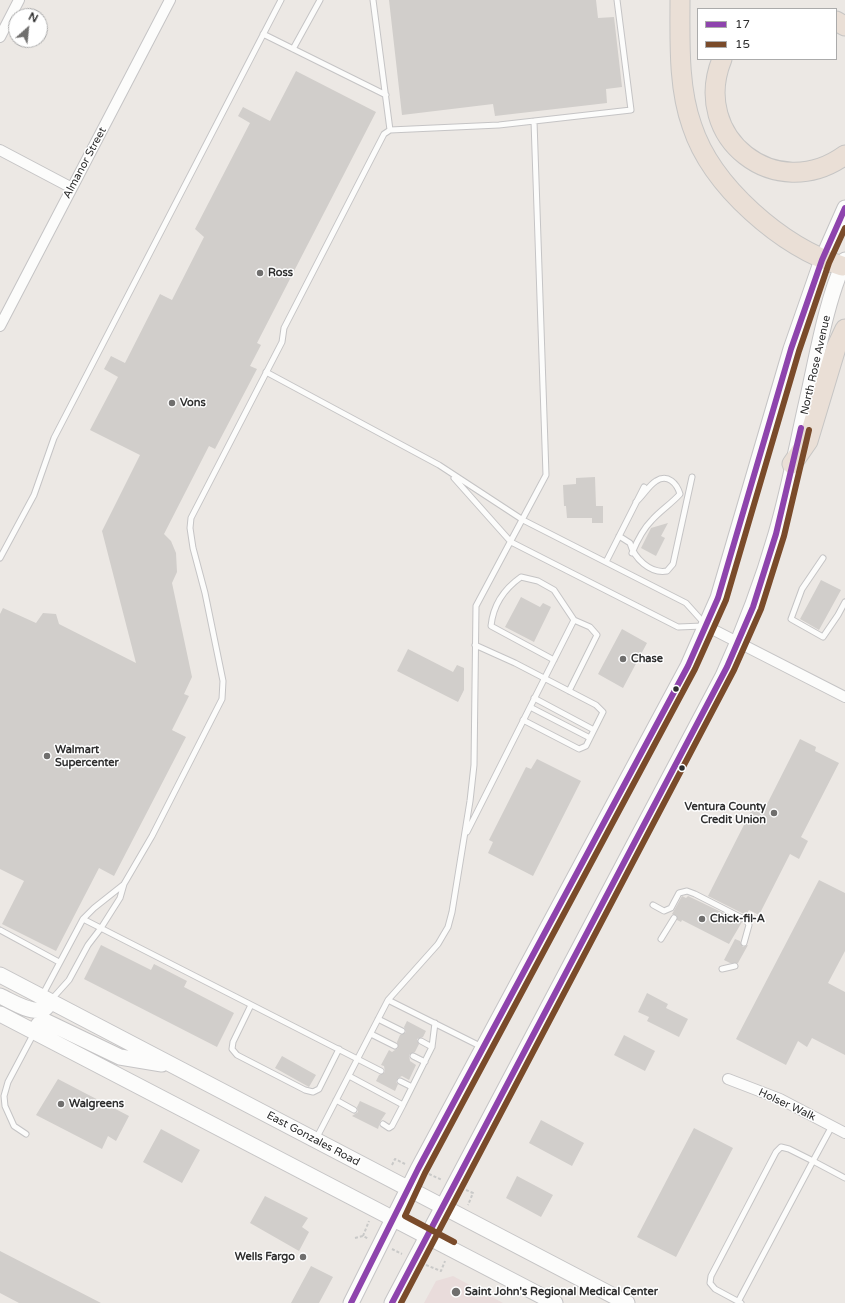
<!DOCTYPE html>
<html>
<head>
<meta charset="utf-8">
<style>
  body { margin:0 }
  #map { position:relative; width:845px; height:1303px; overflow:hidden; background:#ece8e4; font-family:"Varela Round",sans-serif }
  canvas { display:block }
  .legend { position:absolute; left:697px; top:8px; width:140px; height:52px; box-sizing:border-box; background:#fff; border:1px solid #ababab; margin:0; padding:5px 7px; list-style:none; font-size:12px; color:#2e2e2e }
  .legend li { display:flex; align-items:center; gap:8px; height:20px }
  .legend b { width:20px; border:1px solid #ababab }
  .north { position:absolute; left:8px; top:8px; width:40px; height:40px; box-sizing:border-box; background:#fff; border:1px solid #ababab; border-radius:50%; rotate:27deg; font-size:11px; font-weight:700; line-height:16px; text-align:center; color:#2e2e2e }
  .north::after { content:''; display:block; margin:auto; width:14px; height:18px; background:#706f6e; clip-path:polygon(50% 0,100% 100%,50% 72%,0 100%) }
</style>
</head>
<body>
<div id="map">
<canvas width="845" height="1303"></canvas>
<ul class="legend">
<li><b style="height:5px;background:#8e44ad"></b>17</li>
<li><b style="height:5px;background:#7a4b2a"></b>15</li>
</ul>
<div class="north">N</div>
</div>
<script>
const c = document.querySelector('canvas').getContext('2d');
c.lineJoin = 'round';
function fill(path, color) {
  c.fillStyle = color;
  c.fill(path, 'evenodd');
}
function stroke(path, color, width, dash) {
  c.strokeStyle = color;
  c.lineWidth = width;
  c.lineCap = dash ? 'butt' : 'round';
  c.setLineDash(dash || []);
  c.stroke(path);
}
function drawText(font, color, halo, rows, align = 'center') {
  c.font = font + ' "Varela Round",sans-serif';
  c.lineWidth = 3;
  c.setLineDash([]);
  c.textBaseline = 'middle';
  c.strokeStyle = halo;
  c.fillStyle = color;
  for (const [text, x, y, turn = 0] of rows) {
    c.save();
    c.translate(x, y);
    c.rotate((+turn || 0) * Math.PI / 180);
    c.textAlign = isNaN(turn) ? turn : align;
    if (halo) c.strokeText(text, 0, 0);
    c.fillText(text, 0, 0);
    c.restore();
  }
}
fill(new Path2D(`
  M453,1276L503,1303H424L436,1281Z`), '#e9dcdb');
fill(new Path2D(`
  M389,0H596L598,18L614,17L622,87L606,89L607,103L495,116L493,104L402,115Z
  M296,71L376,112L257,343L261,345L250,366L257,369L215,449L209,446L164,534L171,541L176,553L177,572L172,583L192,677L184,694L189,696L172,730L186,737L114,876L99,868L56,951L2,924L24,881L0,869V614L3,608L36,623L43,613L56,614L59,624L136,663L102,531L140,455L90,430L118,377L104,369L111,356L125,363L160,294L172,300L204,237L195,229L250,123L238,116L243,107L270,121Z
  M595,477L596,506H603V523H592V518H567L566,506H564L563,485L576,484V478Z
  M668,523L661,536L665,538L656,556L641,548L651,528Z
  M821,580L841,590L819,630L800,619Z
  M521,597L540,607L543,603L551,607L534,642L505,627Z
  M622,629L647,643L623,688L598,674Z
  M408,649L453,672L457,665L464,668V690L458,702L397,671Z
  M800,739L816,747L815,751L839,763L801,837L808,841L799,859L790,854L759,915L749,910L746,915L708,896L752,809L762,814Z
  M537,759L581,781L533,876L488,853L493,842L489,840L526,767L531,769Z
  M819,880L845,893V951L828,983L845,992V1055L812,1038L807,1047L798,1041L786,1065L736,1039Z
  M682,896L686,898L688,896L742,922L729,944L682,920L681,922L677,920V916L672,914Z
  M735,939L740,941L743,947L748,945L738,963H730L724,960Z
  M101,945L151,970L154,964L187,981L184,987L234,1013L217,1047L84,979Z
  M647,993L668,1004L666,1008L688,1019L679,1037L647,1021L649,1017L638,1012Z
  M407,1021L426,1031L423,1037L417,1039L419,1044L415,1052L409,1055L410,1061L416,1065L409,1080L402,1076L398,1078L396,1082L398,1084L395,1091L376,1081L379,1075L385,1072L384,1066L381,1065L389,1050L392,1052L398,1048L397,1042L400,1035L406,1032L404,1027Z
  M624,1035L655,1051L645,1071L614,1055Z
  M282,1056L316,1075L309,1087L275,1068Z
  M58,1079L129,1116L116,1141L108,1136L102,1149L36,1115Z
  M360,1101L386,1113L380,1122L378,1129L352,1116L358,1112L357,1107Z
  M541,1120L584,1143L572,1166L529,1143Z
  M694,1128L733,1148L676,1257L637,1237Z
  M161,1129L200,1150L182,1183L143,1162Z
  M517,1176L553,1195L541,1217L506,1198Z
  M265,1196L308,1218L302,1227L309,1232L299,1251L250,1223Z
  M0,1251L101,1303H19L0,1293Z
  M311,1266L333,1277L319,1303H291Z`), '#d1cecb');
const lane = new Path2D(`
  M373,0L390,130
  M263,34L386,95
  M293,49L320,0
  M266,372L439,465L523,520L686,603L704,623
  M454,478L511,542L678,627L703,626
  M619,536L630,543C634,558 650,574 667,571L673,564L692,477
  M632,553C637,541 643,529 652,520C661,510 671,504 680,494C677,484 668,473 656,481C649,485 643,496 636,502
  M0,558L34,495L54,438L281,0
  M823,558L802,589L791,619L823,637L838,615L845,602
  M606,562L644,487
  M475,645L515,663L596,705L603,712L586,746L579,749L523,720
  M554,660L491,626C493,606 504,589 521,577L538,581L554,590L574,620L590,627L597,635L569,691
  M534,698L594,730
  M530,707L590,738
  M467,832L574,620
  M653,905L664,911L671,908L679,893L687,891L695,894L746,920L749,925L744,943
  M83,919L381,1071
  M0,930L59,962
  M661,939L674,918
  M722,969L735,966
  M42,996L83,919L94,908L123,885
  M51,1000L69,980L88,945L101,928L120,898L124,884L152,836L222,699L223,681L205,593L193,548L190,528L191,518L282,342L284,328L384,134L390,130L499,125L631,110L617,0
  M388,1000L482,1047
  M251,1005L233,1042L232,1049L237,1055L305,1090L313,1092L319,1089L339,1049
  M378,1019L402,1031
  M371,1034L395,1046
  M421,1041L432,1047
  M413,1056L425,1062
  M349,1076L403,1105L432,1047L435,1023
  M400,1081L412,1087
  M336,1100L354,1110
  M383,1124L389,1128L392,1126L403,1105
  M26,1134L14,1126L5,1106L4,1096L8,1082L34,1033
  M316,1139L388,1000L438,944L448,927L452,912L470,801L474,765L476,606L546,475L534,121
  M738,1302L813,1161L845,1178
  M741,1303L715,1289L710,1283L711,1276L776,1152L781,1147L789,1149L813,1161L832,1126`);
const street = new Path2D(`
  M0,37L19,0
  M0,150L72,188
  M0,326L170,0
  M706,626L845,697
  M728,1079L780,1099L845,1133`);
const secondary = new Path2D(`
  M0,975L627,1303
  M0,996C11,1001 29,1013 42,1010C46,1009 48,1005 50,1001
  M0,1014L555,1303
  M34,1032L39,1024L47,1022L120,1057L162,1064
  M351,1303L418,1169L688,666L718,598L791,349L822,260L845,208
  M392,1303C502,1094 614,886 723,676C744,630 762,583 776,534C789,490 797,445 807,401C817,357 826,301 845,260`);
const highway = new Path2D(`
  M680,0C680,41 678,87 692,126C712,187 782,247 842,266
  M836,21L845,26
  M722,59C690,138 776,205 845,155
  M792,464L808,441L836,348L845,329`);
stroke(lane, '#c5c4c5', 7);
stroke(street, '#c5c4c5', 12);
stroke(secondary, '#c5c4c5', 17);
stroke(highway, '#c6c5c4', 21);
stroke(new Path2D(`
  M392,1165L395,1159L405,1164
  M429,1174L442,1180
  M466,1190L473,1193L468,1205
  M363,1236L369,1221
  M355,1238L363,1236L369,1239
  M392,1249L402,1254
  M426,1265L441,1271L445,1261`), '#c9c9c8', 2, [3, 2]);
stroke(lane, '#fcfcfb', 5);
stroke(street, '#fcfcfb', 10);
stroke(secondary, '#fcfcfb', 15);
stroke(highway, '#eadfd6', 19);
stroke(new Path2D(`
  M351,1303L418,1169L688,666L718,598L791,349L822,260L845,208
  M392,1303L727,667L753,607L776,534L801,428`), '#8e44ad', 6);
stroke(new Path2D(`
  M454,1242L405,1216L425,1173L695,669L726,600L799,351L829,263L845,228
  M401,1303L734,670L761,609L784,536L809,430`), '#7a4b2a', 6);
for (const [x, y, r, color] of [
  [260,273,4,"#706f6e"],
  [172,403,4,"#706f6e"],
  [623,659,4,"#706f6e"],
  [676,689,3.5,"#2e2e2e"],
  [47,756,4,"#706f6e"],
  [682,768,3.5,"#2e2e2e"],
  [774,813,4,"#706f6e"],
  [702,919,4,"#706f6e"],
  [61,1104,4,"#706f6e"],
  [303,1257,4,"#706f6e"],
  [456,1292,5,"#706f6e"]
]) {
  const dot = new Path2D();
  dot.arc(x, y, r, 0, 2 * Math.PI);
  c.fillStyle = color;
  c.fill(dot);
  stroke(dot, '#fff', 1.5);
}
drawText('11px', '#2e2e2e', '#fff', [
  ["Almanor Street",85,163,-62],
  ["North Rose Avenue",816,365,-77],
  ["Holser Walk",787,1105,25],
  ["East Gonzales Road",313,1139,28]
]);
drawText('bold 11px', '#2e2e2e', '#fff', [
  ["Ross",268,273],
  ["Vons",180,403],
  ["Chase",631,659],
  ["Walmart",55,750],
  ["Supercenter",55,763],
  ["Ventura County",766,807,"right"],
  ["Credit Union",766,820,"right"],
  ["Chick-fil-A",710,919],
  ["Walgreens",69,1104],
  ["Wells Fargo",295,1257,"right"],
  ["Saint John's Regional Medical Center",465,1292]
], 'left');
</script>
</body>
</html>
